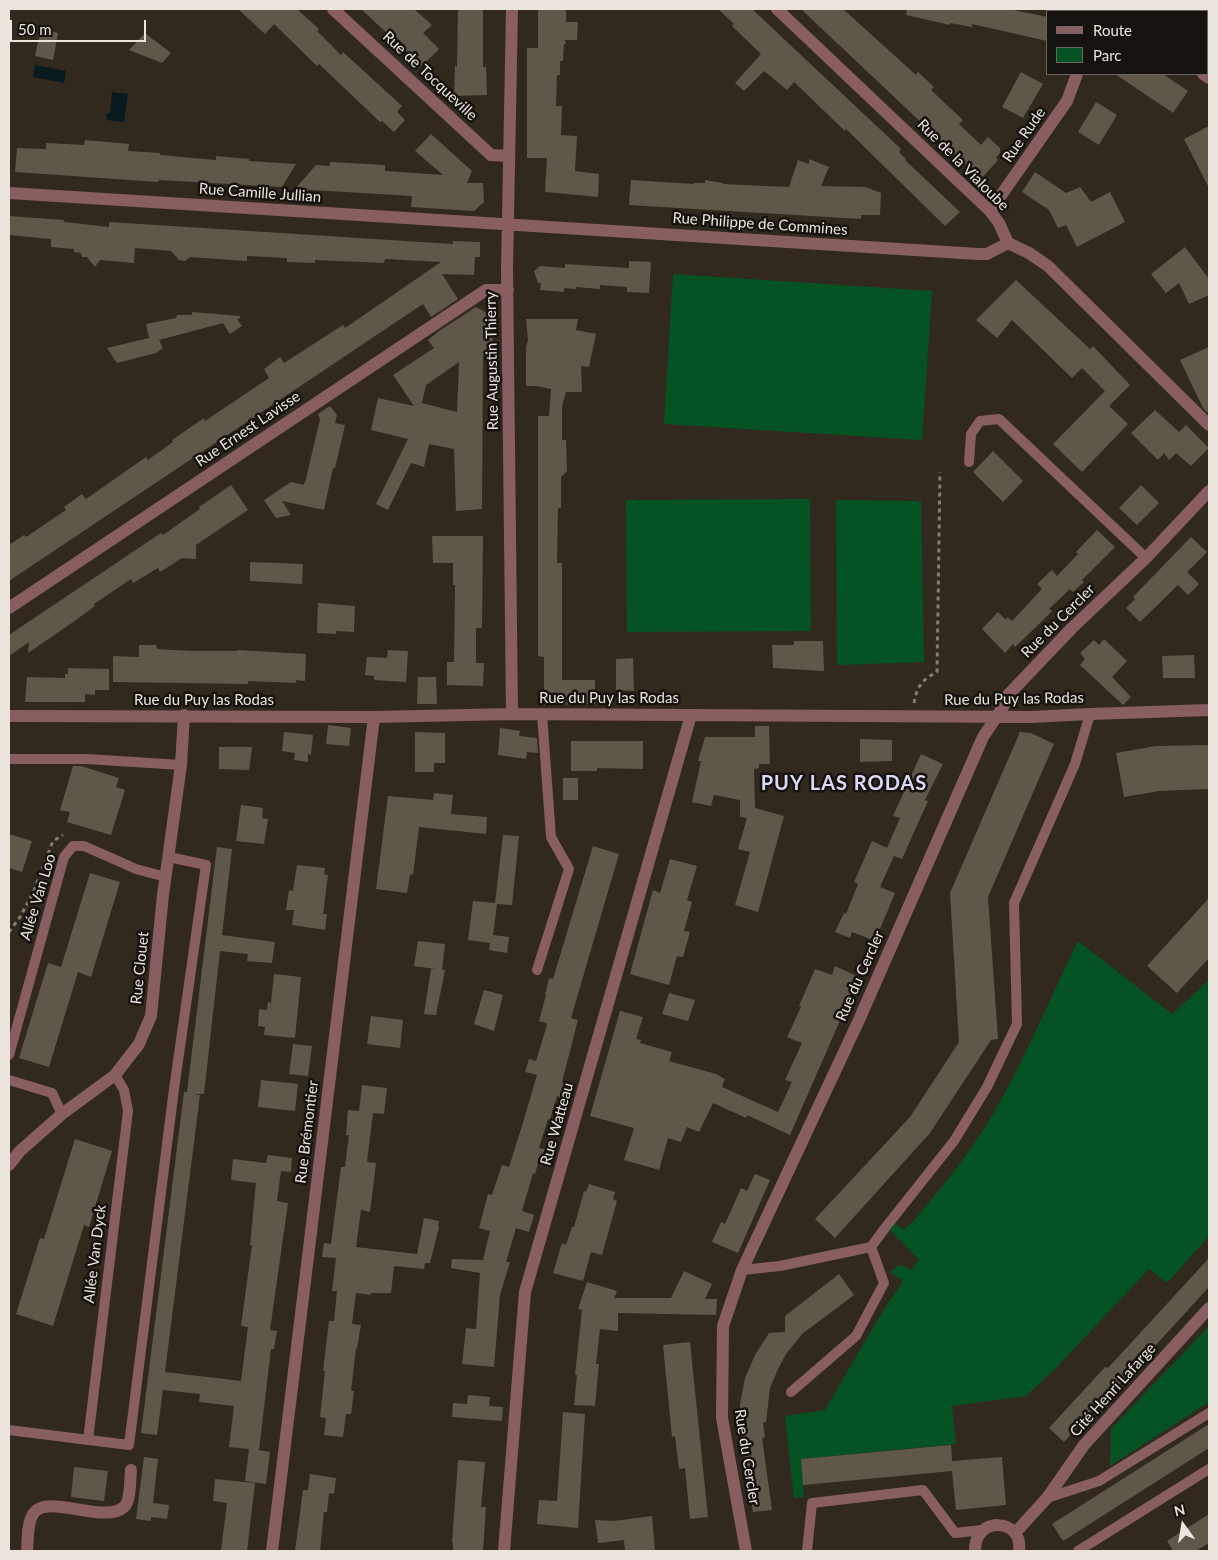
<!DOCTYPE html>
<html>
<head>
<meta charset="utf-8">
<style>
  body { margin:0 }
  #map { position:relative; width:1218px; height:1560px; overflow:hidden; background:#32291e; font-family:Lato,sans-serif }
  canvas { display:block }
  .frame { position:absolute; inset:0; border:10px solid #eae4dd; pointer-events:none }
  .legend { position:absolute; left:1046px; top:10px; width:162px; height:65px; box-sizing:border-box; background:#16120e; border:1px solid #6b6661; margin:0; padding:6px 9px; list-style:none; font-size:15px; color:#eae4dd }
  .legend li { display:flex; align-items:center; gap:10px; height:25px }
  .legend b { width:25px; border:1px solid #6b6661 }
  .north { position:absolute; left:1158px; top:1500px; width:50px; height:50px; -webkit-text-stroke:4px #16120e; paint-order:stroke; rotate:347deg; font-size:14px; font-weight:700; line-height:20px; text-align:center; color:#eae4dd }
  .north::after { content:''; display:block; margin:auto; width:18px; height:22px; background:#eae4dd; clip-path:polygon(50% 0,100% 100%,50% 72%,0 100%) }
  .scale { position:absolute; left:10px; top:20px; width:136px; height:22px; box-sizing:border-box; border:2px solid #eae4dd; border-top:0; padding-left:6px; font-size:15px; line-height:18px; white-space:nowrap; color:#eae4dd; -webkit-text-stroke:4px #16120e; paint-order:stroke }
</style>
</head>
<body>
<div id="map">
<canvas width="1218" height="1560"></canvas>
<div class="frame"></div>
<ul class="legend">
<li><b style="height:6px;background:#895e60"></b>Route</li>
<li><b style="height:14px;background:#055324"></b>Parc</li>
</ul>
<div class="north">N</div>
<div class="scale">50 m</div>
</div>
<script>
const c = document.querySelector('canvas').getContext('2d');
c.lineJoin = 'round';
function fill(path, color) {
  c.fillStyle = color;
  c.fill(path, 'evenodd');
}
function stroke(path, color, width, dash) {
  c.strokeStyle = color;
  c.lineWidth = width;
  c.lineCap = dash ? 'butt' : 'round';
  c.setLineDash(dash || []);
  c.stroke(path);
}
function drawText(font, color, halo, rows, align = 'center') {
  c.font = font + ' Lato,sans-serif';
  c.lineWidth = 5;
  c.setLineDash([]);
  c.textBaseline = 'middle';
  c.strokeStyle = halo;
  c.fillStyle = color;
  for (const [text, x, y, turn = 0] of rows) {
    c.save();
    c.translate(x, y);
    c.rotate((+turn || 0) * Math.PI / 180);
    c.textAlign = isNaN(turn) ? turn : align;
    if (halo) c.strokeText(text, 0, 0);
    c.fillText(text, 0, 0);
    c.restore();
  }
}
fill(new Path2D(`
  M673,274L932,291L922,440L664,424Z
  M810,499L811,631L627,632L626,500Z
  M836,500L921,501L924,662L837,665Z
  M1078,941L1172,1014L1209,980V1236L1167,1283L1149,1269L1054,1370L1026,1396L952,1406L956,1444L801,1459L804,1497L794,1498L785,1416L825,1410L881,1314L903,1281L890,1272L899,1265L906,1267L911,1270L919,1260L889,1229L894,1222L903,1230L912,1223C940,1189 968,1156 990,1119C1024,1062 1049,1000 1078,941Z
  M1209,1326V1402L1110,1466L1111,1429Z`), '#055324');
fill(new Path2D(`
  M35,65L66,71L64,83L33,77Z
  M112,92L128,94L124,122L106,120L107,113H110Z`), '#091a1e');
fill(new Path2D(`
  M238,9H297L319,29L317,31L341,55L343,52L402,106L397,112L405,120L394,132L382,121L380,122L319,64L317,66L274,24L265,34Z
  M361,9H414L432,25L423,33L439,49L422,66Z
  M458,9H483V67H486L487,95L454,96L455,65L457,67Z
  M538,9H566V22H578L577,40H565L566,44H564L563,61H560V75H557L556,106H562L561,135L577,136L575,171L599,174L598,197L545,192L547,158H527V48H538Z
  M718,9H752L901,149L899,152L906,159L905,160L960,212L945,226L846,129L845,131L794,82L787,90L764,71L744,91L735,83L761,54L732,26L734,24Z
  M801,9H843L916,75L918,72L934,87L931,90L963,120L959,124L981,145L988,137L1000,148V153L996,158L998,160L981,179Z
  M907,9H1009L1047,17V41L972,24V27L950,23V25L906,15Z
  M41,29L58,33L53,60L35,56Z
  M145,33L171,53L162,63L129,50Z
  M1021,72L1043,84L1023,118L1002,107Z
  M1115,74H1163L1188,91L1173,113Z
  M1096,102L1117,115L1099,145L1078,132Z
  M1209,126V188L1184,139Z
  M431,134L472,171L467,183H483L484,202L474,211L411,207L412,196L295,189L316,165L330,166V162L385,165V171L443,175L415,151Z
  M85,140L129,144L128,151L160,153V155L216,160V156L249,159V161L296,164L282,187L159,180L158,182L15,172L17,148L46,149V143L84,145Z
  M809,159L829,167L821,186L865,187L881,193L880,215H861V219L629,205L631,180L694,184V183H705V180L723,183V184L789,187L798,160L809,164Z
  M1035,172L1066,193L1080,187L1091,202L1110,192L1125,222L1077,247L1066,225L1058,228L1049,210L1022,192Z
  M9,216L64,220V222L109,227V222L453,244V241L480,242V257H475L474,275L442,274L458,299L431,317L423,304L9,581V545L24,535L26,537L66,510L64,507L82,494L86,499L146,457L148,460L173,442L172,440L204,418L205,421L269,378L264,369L280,357L284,363L343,325L345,328L441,262L385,259L384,263L315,260V263L287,262V258L247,256V261L190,257L185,261L179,260L171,251L135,248L134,263L100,260L95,267L87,257H82L81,253L74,252V249L51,247V239L9,235Z
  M1185,247L1209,279V295L1189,304L1179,283L1166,293L1151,274Z
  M629,261L651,262L649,293L627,292V287L600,285V289L576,287V289L564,288V292L540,290L541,283H538L534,271L540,266L565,268V264L629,268Z
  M1016,280L1090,349L1093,346L1130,385L1109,406L1128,424L1082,472L1053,444L1105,391L1082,368L1072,378L1012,320L997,338L976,320Z
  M476,307L492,316L493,356H483L482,509L456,511L454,449L429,444L424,467L411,463L388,510L376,504L408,439L371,430L378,398L414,406L393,375L434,348L428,340L439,331ZM459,362L457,412L422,403L426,385Z
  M192,312L240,316V318L237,319L242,326L230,334L223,323L159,340L163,348L156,353L117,363L107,348L149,338L146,324L176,318L177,315H192Z
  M526,319H578L576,330L596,334L589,367L581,366L582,392H566L562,406V440H566L567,471L561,477V508H558L557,563H562V680H595V704L544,705V657L538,656V416H549L551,389L536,386H526V347L528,340Z
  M1209,347V414L1203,408L1180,360Z
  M330,406L337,415L335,423L345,425L335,468H333L324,510L282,501L291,515L276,518L264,500L291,482L304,485V482L305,483L320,419L318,414Z
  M1155,410L1179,432L1186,425L1209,448L1191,466L1176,453L1169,460L1164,453L1158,460L1131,433Z
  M993,451L1023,481L1003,502L973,472Z
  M231,485L248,510L196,545V559L182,558L160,572L158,568L133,583L131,579L94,604L95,606L69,625L28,653L29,642L9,656V635L161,533L163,535L200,509L199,507Z
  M1141,485L1159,503L1137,525L1119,508Z
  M1097,530L1115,547L1082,580L1084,582L1073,592L1070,589L1049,609L1052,611L1038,625L1015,647L1013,644L1005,653L982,629L998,612L1006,620L1007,617L1012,621L1042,589L1037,584L1052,570L1057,576L1078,554L1076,552Z
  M432,536H483L482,628H476V663H484L483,686L447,685V662H454L455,585H453V563H433Z
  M1191,537L1207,552L1187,572L1199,584L1188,595L1178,585L1140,622L1126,608L1135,599L1133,597Z
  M250,562L303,564L302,584L250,581Z
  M318,603L355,606L354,632L336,631V634L317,633Z
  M1104,639L1127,661L1112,677L1131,697L1123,705L1080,665L1085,659L1080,653L1094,640L1099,645Z
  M794,641H823L824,671L773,668L772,645H794Z
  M139,645H156L157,649L193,651H237V650L306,654L305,681L296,680V683L248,681V684L113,682V656L139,657Z
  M388,650L408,651L406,682L374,680V676L365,675L367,657L387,658Z
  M1194,655L1195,678H1163L1162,656Z
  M633,658L634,691L616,690V659Z
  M68,668L109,669V690H95V695L85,694V702H25L27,677L65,678V674H68Z
  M418,677H436L437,704H417Z
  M328,725L351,728L349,746L326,744Z
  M755,726H769L770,764H759V768L754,769L755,808L784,816L758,912L735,905L750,852L738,849L747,818L740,817V800L714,795L711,806L692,802L701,761H698L705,737H755Z
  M500,728L520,731L519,736L537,738L538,753L527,752L526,759L498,755Z
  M284,732L313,735L311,755L308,754V762L294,760L295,753L282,751Z
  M415,732L445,733V763H434V772H415Z
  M1020,732L1031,733L1054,744L988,897L998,1039L991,1040L930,1133L835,1238L815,1219L910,1117L959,1042L950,893Z
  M860,739L892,740V761L860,762Z
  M571,741H643V769L597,768V771H571Z
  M1209,745V789L1159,791L1124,797L1116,753L1156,746Z
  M219,747H252L249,770L219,769Z
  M921,754L943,764L925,800L928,801L902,859L894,856L880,887L895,893L875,941L852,932L850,938L835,932L844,913L846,914L858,884L854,882L872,841L887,848L900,818L893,816Z
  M73,766H81L119,778L116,787L125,790L111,835L67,822L70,812L60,810Z
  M563,778H578V800H563Z
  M434,793L453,795L451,814L487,817L486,834L419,827L413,875L410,874L407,893L376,889L388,796L433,800Z
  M241,805L263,808L262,818L268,819L264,844L236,841Z
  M9,834L32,841L22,872L9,868Z
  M503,835L519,836L512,905L497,904L493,935L509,937L507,953L489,950L490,943L468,940L473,901L495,903Z
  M593,846L619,854L571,1018L578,1020L562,1082H565L560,1097L557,1096L550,1120L548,1119L539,1148L545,1149L543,1157L540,1165L538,1164L535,1174L533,1173L522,1211L534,1215L529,1232L516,1228L506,1262H510L500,1295L494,1367L462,1364L466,1328L476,1329L480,1273L451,1268L452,1259L483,1260L490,1231L479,1228L488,1194L492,1195L502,1165L509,1167L521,1129L537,1075L525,1072L529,1059L536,1061L547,1025L546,1023L539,1021L546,995H545L549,978L553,979Z
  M217,847L232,849L222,935L275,942L272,963L247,961L248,954L220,951L204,1094H194L200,1095L165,1372L241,1381L248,1327L241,1326L252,1245H250L256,1183L231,1180L233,1159L266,1163L268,1155L292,1158L291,1172L281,1171L277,1201L288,1203L270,1330L277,1331L274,1349H271L259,1450L270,1452L266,1484L245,1481L249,1449L229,1447L234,1406L199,1402L200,1394L163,1390L157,1435L141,1433L184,1092H187Z
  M670,859L697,866L687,900L692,902L684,931L690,932L683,957L677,956L669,985L630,974L653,890L660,893Z
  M297,865L325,868L324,874L328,875L323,914H327L325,930L292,925L294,910H286L289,890L293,891Z
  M90,873L120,882L91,977L78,972L49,1067L19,1058L48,963L61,967Z
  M1209,898V958L1177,993L1147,966Z
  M418,941L445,944L442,970H445L436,1015L424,1014L431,969H436L414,966Z
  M835,966L859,977L790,1135L747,1115L746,1118L713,1103L699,1132L687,1127L681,1142L668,1138L659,1170L624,1160L634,1128L590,1116L620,1011L643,1017L636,1039L641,1040L640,1043L672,1052L669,1061L716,1074L725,1079L722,1087L778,1112L792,1082L785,1080L802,1043L787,1037L801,1007L799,1006L815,969L832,975Z
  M274,974L301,977L295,1038L264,1035L265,1027L258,1026L259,1009L267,1010L268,1002L271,1003Z
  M484,990L503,995L494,1031L474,1024Z
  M669,993L695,1000L688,1021L662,1014Z
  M371,1016L403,1020L400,1048L367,1044Z
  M293,1044L312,1046L308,1076L289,1074Z
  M261,1080L298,1084L295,1111L258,1107Z
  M362,1085L387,1088L384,1114L373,1113L367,1162L376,1163L373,1188L370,1212L361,1210L356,1247L417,1254L424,1218L439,1221L438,1227H439L430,1263H425L424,1269L394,1266L391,1293H371V1295L356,1293L352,1324L361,1325L357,1348H356L351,1391H354L351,1414H346L343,1437L324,1435L326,1418L320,1417L325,1371H323L329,1321H334L337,1291H332L336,1258L322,1257L324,1243L331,1244L341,1167H345L349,1135H346L348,1110L359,1111Z
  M75,1139L112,1151L89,1227L84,1225L53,1326L16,1314L40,1238L44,1239Z
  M755,1174L770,1180L738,1253L712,1242L721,1222L725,1224L741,1188L747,1191Z
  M589,1184L615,1192L613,1199L617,1201L602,1255L591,1252L583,1281L553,1273L562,1243L566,1245L572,1227H574L584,1191L586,1192Z
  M1209,1258V1287L1101,1405L1099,1403L1064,1442L1049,1428L1105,1367L1108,1368Z
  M684,1271L712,1284L705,1299H717L716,1315L618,1313V1331L600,1329L596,1364H599L595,1406L574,1405L577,1375H575L582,1310L578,1309L587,1282L617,1291L614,1298H671Z
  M839,1274L854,1295L802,1334L786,1354L778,1369L770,1388L766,1422L763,1423L765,1437L762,1438L772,1510L753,1512L740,1427V1404L745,1378L755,1355L769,1333L785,1332V1316Z
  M690,1342L708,1517L690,1519L685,1468L679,1469L675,1436L672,1437L663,1345Z
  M468,1395L490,1397L489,1406L503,1407L502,1421L452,1417L453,1403L467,1404Z
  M563,1412L585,1414L578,1528L537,1524L539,1500L557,1501Z
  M1209,1424V1448L1063,1541L1052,1524Z
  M951,1445L952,1461L1002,1457L1006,1505L956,1510L952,1471L803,1485L801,1459Z
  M144,1457L158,1459L153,1503L169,1505L167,1519L151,1517V1521L136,1519Z
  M458,1460L485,1462L481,1507H486L483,1551H453V1543H452Z
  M74,1467L108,1471L104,1501L71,1497Z
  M310,1474L336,1478L334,1494L329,1493L327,1512H324L320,1551H295L303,1490H308Z
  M215,1479L255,1483L247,1551H221L227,1503L213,1501Z
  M1209,1514V1543L1196,1551H1173L1167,1541Z
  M652,1516L655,1551H625L624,1540L598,1543L595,1520L614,1521Z`), '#60574b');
stroke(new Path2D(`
  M914,703C917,686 922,680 937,672L940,472
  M9,932L20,917L33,893L53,841L63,835`), '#857d74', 3, [4, 4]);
stroke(new Path2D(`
  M969,462L971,434L980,421L999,419L1146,558
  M9,759H87L181,765
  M537,970L569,869L551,837L542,714
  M9,1055L64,857L73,846H84L136,869L166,877
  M9,1080L52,1093L62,1114
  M742,1270L780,1266L871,1247
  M791,1392L856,1336L884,1283L871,1247L885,1228L954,1141L987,1087L1017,1024L1014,903L1075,764L1090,714
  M9,1430L129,1445L174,1089L206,865L169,857
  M88,1440L128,1111L124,1090L115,1075
  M1047,1498L1099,1481L1209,1413
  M807,1551L812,1503L923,1490L955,1533L982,1530
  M1078,1551L1209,1469`), '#895e60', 10);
stroke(new Path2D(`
  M333,9L491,155L509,156
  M777,9L990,211L999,223L1008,243L1029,253L1048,266L1209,425
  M1092,9L1098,10
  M1203,74L1209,78
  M9,193L978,254H987L1008,243
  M990,211L1067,101L1077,74
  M9,608L486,290H508
  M512,714L507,269L512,9
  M9,716L374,717L512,714L1031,717L1090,714L1209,710
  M9,1165L20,1151L62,1114L115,1075L139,1044L151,1016L163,895L181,765L184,715
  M1015,1533L1047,1498L1084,1445L1209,1308
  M27,1551C28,1540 27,1524 33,1514C46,1492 104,1525 124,1507C131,1501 130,1478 131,1470
  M272,1551L374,717
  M504,1551L525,1292L691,715
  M746,1551L722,1418L723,1326L742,1270L859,1020L983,737L1003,707L1008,695L1072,628L1146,558L1209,491
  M975,1551C974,1515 1024,1518 1019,1551`), '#895e60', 12);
drawText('15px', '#eae4dd', '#16120e', [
  ["Rue de Tocqueville",430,76,43],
  ["Rue Rude",1024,135,-55],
  ["Rue de la Vialoube",963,165,45],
  ["Rue Camille Jullian",260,193,4],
  ["Rue Philippe de Commines",760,224,4],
  ["Rue Augustin Thierry",492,361,-91],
  ["Rue Ernest Lavisse",248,429,-34],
  ["Rue du Cercler",1058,621,-45],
  ["Rue du Puy las Rodas",609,698],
  ["Rue du Puy las Rodas",1014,699,-1],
  ["Rue du Puy las Rodas",204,700],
  ["Allée Van Loo",38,897,-73],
  ["Rue Clouet",140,968,-84],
  ["Rue du Cercler",860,976,-66],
  ["Rue Watteau",557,1124,-74],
  ["Rue Brémontier",307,1132,-83],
  ["Allée Van Dyck",95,1254,-83],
  ["Cité Henri Lafarge",1113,1390,-48],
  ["Rue du Cercler",747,1457,81]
]);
c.letterSpacing = '1px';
drawText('bold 20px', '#dbd9f7', '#16120e', [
  ["PUY LAS RODAS",844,784]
]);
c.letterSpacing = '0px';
</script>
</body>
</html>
